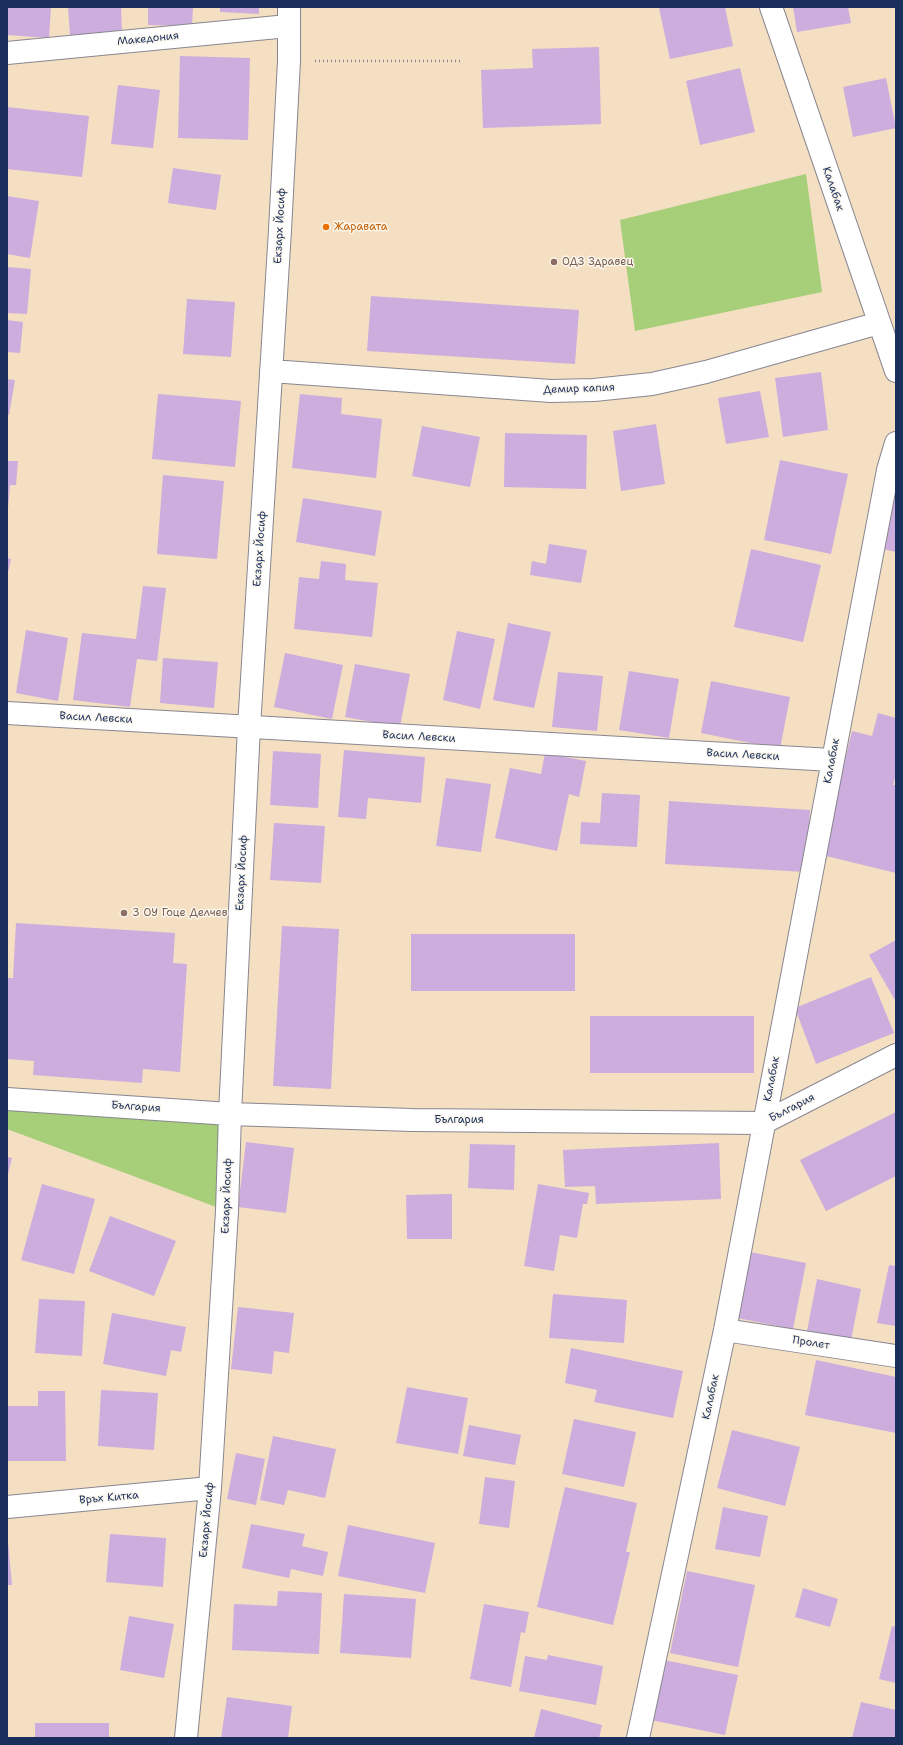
<!DOCTYPE html>
<html>
<head>
<meta charset="utf-8">
<style>
  body { margin:0 }
  #map { position:relative; width:903px; height:1745px; overflow:hidden; background:#f4dfc2; font-family:"Shantell Sans",sans-serif }
  canvas { display:block }
  .frame { position:absolute; inset:0; border:8px solid #1b2f5e; pointer-events:none }
</style>
</head>
<body>
<div id="map">
<canvas width="903" height="1745"></canvas>
<div class="frame"></div>
</div>
<script>
const c = document.querySelector('canvas').getContext('2d');
c.lineJoin = 'round';
function fill(path, color) {
  c.fillStyle = color;
  c.fill(path, 'evenodd');
}
function stroke(path, color, width, dash) {
  c.strokeStyle = color;
  c.lineWidth = width;
  c.lineCap = dash ? 'butt' : 'round';
  c.setLineDash(dash || []);
  c.stroke(path);
}
function drawText(font, color, halo, rows, align = 'center') {
  c.font = font + ' "Shantell Sans",sans-serif';
  c.lineWidth = 3;
  c.setLineDash([]);
  c.textBaseline = 'middle';
  c.strokeStyle = halo;
  c.fillStyle = color;
  for (const [text, x, y, turn = 0] of rows) {
    c.save();
    c.translate(x, y);
    c.rotate((+turn || 0) * Math.PI / 180);
    c.textAlign = isNaN(turn) ? turn : align;
    if (halo) c.strokeText(text, 0, 0);
    c.fillText(text, 0, 0);
    c.restore();
  }
}
fill(new Path2D(`
  M806,174L822,292L635,331L620,220Z
  M7,1099L230,1114L227,1211L7,1129Z`), '#a7ce79');
fill(new Path2D(`
  M7,7H51L49,38L7,35Z
  M68,7H121L122,33L70,35Z
  M148,7H193L192,26L148,25Z
  M220,7H259V14L220,12Z
  M665,7H725L733,46L670,59L659,8Z
  M793,7H848L851,23L797,32Z
  M599,47L601,124L483,128L481,70L533,68L532,49Z
  M180,56L250,58L248,140L178,138Z
  M740,68L755,132L700,145L686,81Z
  M886,78L896,128L853,137L843,87Z
  M118,85L160,90L153,148L111,144Z
  M7,107L89,116L82,177L7,169Z
  M173,168L221,175L216,210L168,203Z
  M7,196L39,201L30,258L7,254Z
  M7,267L31,269L27,314L7,313Z
  M371,296L579,310L575,364L367,351Z
  M187,299L235,302L231,357L183,354Z
  M7,320L23,322L20,353L7,352Z
  M821,372L828,430L783,437L775,378Z
  M7,379L15,380L9,415H7Z
  M760,391L769,437L726,444L718,398Z
  M158,394L241,401L235,467L152,459Z
  M300,394L342,398L341,414L382,419L376,478L292,468Z
  M656,424L665,484L621,491L613,431Z
  M422,426L480,437L470,487L412,476Z
  M505,433L587,435L586,489L504,487Z
  M780,460L848,474L831,554L764,540Z
  M7,461H18L16,485H10L8,508Z
  M896,470V552L879,548Z
  M163,475L224,481L217,559L157,554Z
  M303,498L382,511L375,556L296,542Z
  M549,544L587,550L581,583L530,575L532,561L546,564Z
  M751,549L821,565L803,642L734,627Z
  M7,558L11,559L8,572H7Z
  M321,561L346,564L345,580L378,583L372,637L294,629L299,577L319,579Z
  M143,586L166,588L157,661L137,659L130,707L73,700L82,633L136,639Z
  M508,623L551,632L534,708L493,700Z
  M26,630L68,638L58,701L16,693Z
  M457,631L495,639L480,709L443,700Z
  M285,653L343,665L332,719L274,707Z
  M163,658L218,662L214,708L160,703Z
  M355,664L410,674L400,727L345,717Z
  M629,671L679,679L669,738L619,730Z
  M558,672L603,676L597,731L552,727Z
  M711,681L790,697L780,749L701,733Z
  M878,713L896,718V775L893,785H896V873L822,855L852,731L872,736Z
  M344,750L425,757L421,803L368,798L366,819L338,817Z
  M273,751L321,754L318,808L270,805Z
  M545,753L586,761L579,797L569,794L557,851L495,838L510,768L541,774Z
  M446,778L491,784L481,852L436,846Z
  M602,793L640,795L637,847L580,844L581,822L600,823Z
  M669,801L810,810L806,872L665,864Z
  M274,823L325,826L321,883L270,880Z
  M16,923L175,933L173,963L187,964L180,1072L143,1069L142,1083L33,1075L34,1061L7,1059V978H13Z
  M282,926L339,929L331,1089L273,1086Z
  M411,934H575V991H411Z
  M896,940V1002L869,955Z
  M871,977L894,1033L816,1064L795,1008Z
  M590,1016H754V1073H590Z
  M896,1112V1176L826,1211L800,1160Z
  M246,1142L294,1148L286,1213L238,1207Z
  M719,1143L721,1199L596,1204L595,1186L565,1187L563,1150Z
  M470,1144L515,1145L514,1190L468,1188Z
  M7,1157L12,1158L8,1174H7Z
  M42,1184L95,1199L74,1274L21,1260Z
  M538,1184L589,1193L587,1204H583L577,1238L560,1235L554,1271L524,1266Z
  M452,1194V1239H407L406,1195Z
  M110,1216L176,1241L154,1296L89,1271Z
  M750,1252L806,1263L793,1329L737,1318Z
  M889,1265L896,1266V1326L877,1323Z
  M817,1279L861,1289L851,1340L807,1331Z
  M553,1294L627,1300L624,1343L549,1338Z
  M39,1299L85,1301L82,1356L35,1353Z
  M238,1307L294,1313L289,1353L274,1351L272,1374L231,1369Z
  M112,1313L186,1327L181,1352L171,1350L166,1376L103,1364Z
  M571,1348L683,1371L673,1418L594,1402L597,1390L565,1383Z
  M816,1360L896,1377V1433L805,1415Z
  M407,1387L468,1398L458,1454L396,1443Z
  M101,1390L158,1393L154,1450L98,1446Z
  M38,1391H65L66,1461H7V1406H38Z
  M574,1419L636,1432L624,1487L562,1474Z
  M469,1425L521,1435L515,1465L463,1456Z
  M732,1430L800,1447L785,1506L717,1488Z
  M273,1436L336,1449L325,1498L288,1490L284,1505L260,1500Z
  M236,1453L265,1459L256,1505L227,1499Z
  M485,1477L515,1481L509,1528L479,1524Z
  M565,1487L637,1503L626,1552H630L613,1625L537,1607Z
  M723,1507L768,1516L760,1557L715,1549Z
  M251,1524L305,1534L302,1546L328,1552L323,1576L291,1569L289,1578L242,1568Z
  M348,1525L435,1543L425,1593L338,1576Z
  M7,1531L12,1585H7Z
  M110,1534L166,1538L163,1587L106,1582Z
  M687,1571L755,1585L738,1667L670,1653Z
  M803,1588L838,1599L830,1627L795,1617Z
  M278,1591L322,1593L319,1654L232,1650L234,1604L277,1606Z
  M344,1594L416,1599L411,1658L340,1653Z
  M484,1604L529,1612L525,1633L521,1632L511,1687L470,1679Z
  M129,1616L174,1624L164,1678L120,1670Z
  M892,1626L896,1627V1683L879,1679Z
  M548,1655L603,1666L596,1705L519,1691L525,1656L547,1660Z
  M664,1660L738,1675L725,1735L651,1720Z
  M227,1697L292,1706L288,1738H221Z
  M861,1702L896,1710V1738H852Z
  M541,1709L602,1725L599,1738H534Z
  M35,1723H109V1738H35Z`), '#ccaddd');
const minor = new Path2D(`
  M771,7L896,371
  M7,53L288,26
  M271,371L551,391L594,390L652,384L706,372L879,323
  M7,713L832,760
  M7,1099L230,1114L412,1120L763,1123L896,1055
  M725,1330L896,1356
  M7,1507L210,1488
  M186,1738L210,1488L227,1211L230,1114L249,727L280,230L289,61V7
  M638,1738L725,1330L888,470L896,443`);
stroke(minor, '#888790', 24);
stroke(new Path2D(`
  M315,61H460`), '#888790', 2.5, [1, 3]);
stroke(minor, '#fff', 22);
for (const [x, y, r, color] of [
  [326,227,4,"#e8710a"],
  [554,262,4,"#8d6e63"],
  [124,913,4,"#8d6e63"]
]) {
  const dot = new Path2D();
  dot.arc(x, y, r, 0, 2 * Math.PI);
  c.fillStyle = color;
  c.fill(dot);
  stroke(dot, '#fbf7ec', 1.5);
}
drawText('11px', '#1b2f5e', '#fbf7ec', [
  ["Македония",148,39,-6],
  ["Калабак",833,189,71],
  ["Екзарх Йосиф",280,226,-87],
  ["Демир капия",579,389,-2],
  ["Екзарх Йосиф",260,549,-86],
  ["Васил Левски",96,718,3],
  ["Васил Левски",419,737,3],
  ["Васил Левски",743,755,3],
  ["Калабак",832,761,-79],
  ["Екзарх Йосиф",242,873,-87],
  ["Калабак",772,1079,-79],
  ["България",136,1107,4],
  ["България",792,1108,-27],
  ["България",459,1120],
  ["Екзарх Йосиф",227,1196,-88],
  ["Пролет",811,1343,9],
  ["Калабак",711,1397,-78],
  ["Връх Китка",109,1498,-5],
  ["Екзарх Йосиф",207,1520,-85]
]);
drawText('11px', '#c56008', '#fbf7ec', [
  ["Жаравата",334,227]
], 'left');
drawText('11px', '#785e54', '#fbf7ec', [
  ["ОДЗ Здравец",562,262],
  ["3 ОУ Гоце Делчев",132,913]
], 'left');
</script>
</body>
</html>
